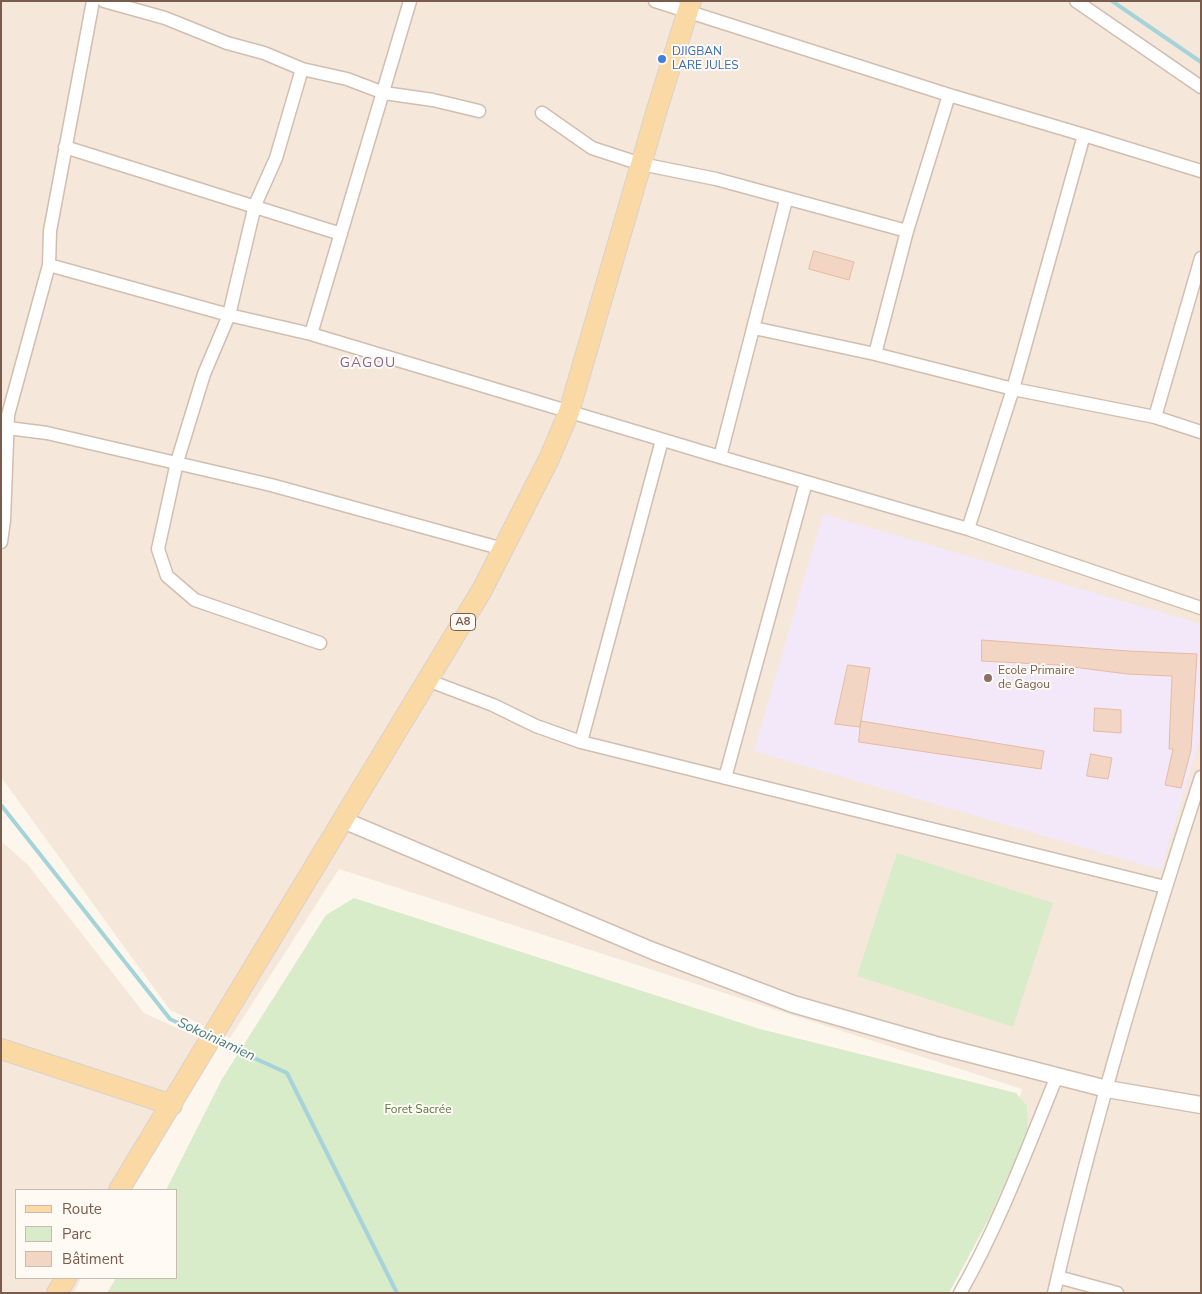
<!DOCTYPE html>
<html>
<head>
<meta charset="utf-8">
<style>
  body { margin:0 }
  #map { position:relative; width:1202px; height:1294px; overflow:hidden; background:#fdf6ec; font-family:"Nunito Sans",sans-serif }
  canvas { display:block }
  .frame { position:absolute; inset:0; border:2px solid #7a5c4d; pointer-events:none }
  .legend { position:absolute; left:15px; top:1189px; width:162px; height:90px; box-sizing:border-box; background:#fffaf3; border:1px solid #cabbb1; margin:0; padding:6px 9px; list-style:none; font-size:15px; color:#7a5c4d }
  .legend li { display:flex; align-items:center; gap:10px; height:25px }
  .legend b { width:25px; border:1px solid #cabbb1 }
</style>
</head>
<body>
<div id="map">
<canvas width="1202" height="1294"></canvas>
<div class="frame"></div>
<ul class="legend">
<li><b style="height:6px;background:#fbd9a5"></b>Route</li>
<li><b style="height:14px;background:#d8ecc9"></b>Parc</li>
<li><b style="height:14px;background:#f3d5c3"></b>Bâtiment</li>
</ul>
</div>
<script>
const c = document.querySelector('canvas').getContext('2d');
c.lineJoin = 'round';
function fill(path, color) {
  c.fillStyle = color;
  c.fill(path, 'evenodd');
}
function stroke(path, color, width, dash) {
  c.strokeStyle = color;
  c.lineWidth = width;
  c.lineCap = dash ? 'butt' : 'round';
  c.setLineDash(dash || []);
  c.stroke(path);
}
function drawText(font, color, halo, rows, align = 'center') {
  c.font = font + ' "Nunito Sans",sans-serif';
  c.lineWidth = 4;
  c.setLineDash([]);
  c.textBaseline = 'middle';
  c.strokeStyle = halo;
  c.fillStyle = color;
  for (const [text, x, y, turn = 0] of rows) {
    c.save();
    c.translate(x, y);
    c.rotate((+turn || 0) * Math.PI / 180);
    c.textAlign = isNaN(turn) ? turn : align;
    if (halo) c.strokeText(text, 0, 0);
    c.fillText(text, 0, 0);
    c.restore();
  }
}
fill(new Path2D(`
  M1,1H1201V1293H969L1022,1089L339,869L230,1038L170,1010L1,777Z
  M1,841L28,865L144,1013L201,1039L150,1119L119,1190H16V1278H81L74,1293H1Z`), '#f5e8da');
fill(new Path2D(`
  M823,514L1201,624V733L1161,870L754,751Z`), '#f3e8fa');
fill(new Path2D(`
  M897,853L1053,903L1013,1027L857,976Z
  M354,898L760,1029L1016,1093L1027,1106L1028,1132L986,1224L949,1293H107L116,1278H176V1190H166L222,1079L326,915Z`), '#d8ecc9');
stroke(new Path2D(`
  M1112,1L1201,62
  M1,805L170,1019L206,1036
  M217,1041L287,1073L397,1293`), '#a5d3da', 4);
const building = new Path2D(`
  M814,251L854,262L849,280L809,269Z
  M982,640L1128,651L1197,654L1191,750L1181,788L1165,785L1173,749H1169L1172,676L1127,674L1058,665L982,661Z
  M848,665L870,668L860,727L835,724Z
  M1095,708L1121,710V733L1094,731Z
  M861,721L1044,751L1041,769L859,742Z
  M1091,754L1112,758L1108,779L1087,776Z`);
fill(building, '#f3d5c3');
stroke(building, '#e6bba3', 1);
const minor = new Path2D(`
  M104,1L165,18L227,43L264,53L302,69
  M655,1L949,95L1084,135
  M1076,1L1201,87
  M542,113L592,148L641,164L716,179L907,231
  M65,147L341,234
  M49,265L229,315L311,334L720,457L968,529L1201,608
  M754,328L875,354L1013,389L1155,417L1201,432
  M311,334L410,1
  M875,354L907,231L949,95
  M1155,417L1201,258
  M8,428L47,433L271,485L503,549
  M720,457L786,200
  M968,529L1013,389L1084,135L1201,171
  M1,542L4,520L8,415L49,265L50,231L93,1
  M320,643L195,600L167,576L158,549L177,462L204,374L229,315L255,205L276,158L302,69L347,79L384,93L433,100L479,111
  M427,680L493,705L536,726L581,742L1165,887
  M581,742L662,440
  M725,778L806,482
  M1058,1277L1117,1293
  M960,1293C999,1225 1027,1149 1057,1076
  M1054,1293C1094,1119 1146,947 1201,777`);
const tertiary = new Path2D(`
  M343,820L653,951L793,1004L936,1045L1107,1089L1201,1105`);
const primary = new Path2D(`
  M1,1049L172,1105
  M119,1190L482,590L549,459L569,412L658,106L691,1
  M57,1293L66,1278`);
stroke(minor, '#d1beb0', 15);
stroke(tertiary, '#d1beb0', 19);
stroke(primary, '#dad1cd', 22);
stroke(minor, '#fff', 12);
stroke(tertiary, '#fff', 16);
stroke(primary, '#fbd9a5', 20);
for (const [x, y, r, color] of [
  [662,59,5,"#3f7fe0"],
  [988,678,5,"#8d6e63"]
]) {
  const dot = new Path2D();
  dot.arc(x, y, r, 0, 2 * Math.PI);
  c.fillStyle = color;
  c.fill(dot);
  stroke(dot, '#fffaf3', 2);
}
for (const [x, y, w] of [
  [463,622,25]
]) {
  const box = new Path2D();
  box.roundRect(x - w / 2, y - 8.5, w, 17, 4);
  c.fillStyle = '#fffaf3';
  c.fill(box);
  stroke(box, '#7a5c4d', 1);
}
drawText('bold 11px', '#7a5c4d', null, [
  ["A8",463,622]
]);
drawText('12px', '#366cbe', '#fffaf3', [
  ["DJIGBAN",672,52],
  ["LARE JULES",672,66]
], 'left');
drawText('12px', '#785e54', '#fffaf3', [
  ["Ecole Primaire",998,671],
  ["de Gagou",998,685]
], 'left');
drawText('12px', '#537a41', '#fffaf3', [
  ["Foret Sacrée",418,1110]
]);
c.letterSpacing = '1px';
drawText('14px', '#846695', '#fffaf3', [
  ["GAGOU",368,364]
]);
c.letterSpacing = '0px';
drawText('italic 14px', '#437c86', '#fffaf3', [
  ["Sokoiniamien",216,1040,25]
]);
</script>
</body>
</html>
